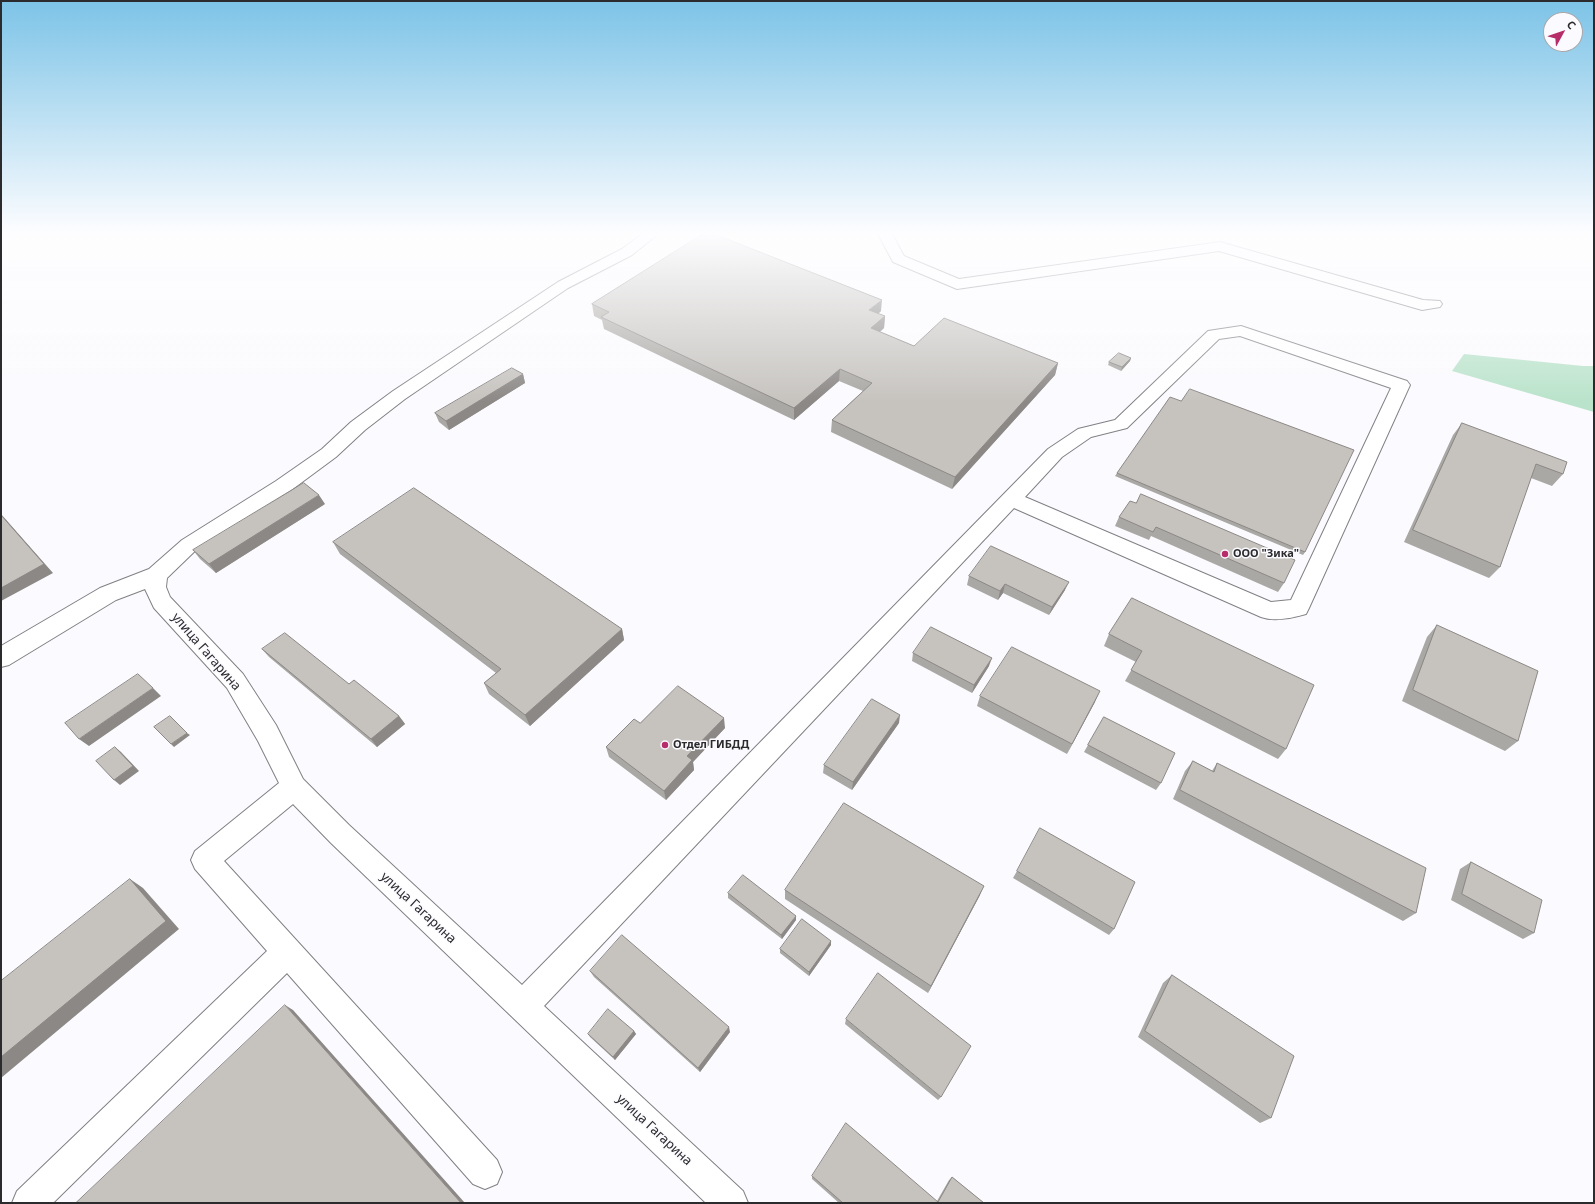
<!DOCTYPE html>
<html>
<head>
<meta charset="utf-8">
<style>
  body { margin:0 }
  #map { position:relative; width:1595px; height:1204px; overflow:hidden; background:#fbfafe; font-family:"Noto Sans",sans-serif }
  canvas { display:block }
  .frame { position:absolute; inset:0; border:2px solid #2b2b2d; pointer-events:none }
  .north { position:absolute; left:1543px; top:12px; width:40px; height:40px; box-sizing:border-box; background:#fbfafe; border:1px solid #a8a7aa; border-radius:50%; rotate:50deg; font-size:11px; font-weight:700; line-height:16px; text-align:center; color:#2b2b2d }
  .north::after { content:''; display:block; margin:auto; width:14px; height:18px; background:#b72d69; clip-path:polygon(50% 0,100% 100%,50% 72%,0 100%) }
</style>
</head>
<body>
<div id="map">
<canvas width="1595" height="1204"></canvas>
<div class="frame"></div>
<div class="north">С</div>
</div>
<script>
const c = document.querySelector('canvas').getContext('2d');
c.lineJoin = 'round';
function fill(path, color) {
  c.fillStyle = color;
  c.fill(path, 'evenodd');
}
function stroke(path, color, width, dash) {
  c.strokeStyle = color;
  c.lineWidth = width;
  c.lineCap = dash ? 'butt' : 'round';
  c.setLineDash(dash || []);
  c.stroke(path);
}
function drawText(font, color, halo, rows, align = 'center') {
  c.font = font + ' "Noto Sans",sans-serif';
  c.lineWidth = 3;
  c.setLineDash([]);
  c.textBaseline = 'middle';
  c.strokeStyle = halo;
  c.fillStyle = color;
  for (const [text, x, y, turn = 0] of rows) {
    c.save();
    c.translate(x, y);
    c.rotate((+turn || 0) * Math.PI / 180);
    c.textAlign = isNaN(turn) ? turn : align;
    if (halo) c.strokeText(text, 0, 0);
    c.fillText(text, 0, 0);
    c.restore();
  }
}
fill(new Path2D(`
  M1464,354L1583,366H1594V412L1452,371Z`), '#bae3cb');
const minor = new Path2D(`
  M642,234H658L632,255L568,288L405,399L365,430L336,457L290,491L196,550L167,578L166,587L170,597L243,674L276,725L303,779L349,825L522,985L1048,449L1078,429L1115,420L1208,331L1241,326L1247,328L1407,381L1410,385L1309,608L1306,614C1292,618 1275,622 1261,617L1014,508L544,1006L743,1191L748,1203H706L331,843L293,804L224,861L497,1160L502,1172L497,1184L485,1189L473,1184L287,973L53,1203H12L17,1191L267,951L195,869L191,860L195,851L279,783L258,741L227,688L154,608L145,589L116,600L9,665L1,667V646L100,588L149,569L182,540L276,481L322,449L351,422L393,391L558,282L622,249ZM1240,336L1391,388L1291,600L1271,602L1025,497L1062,457L1091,437L1127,428L1219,339Z
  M878,234H892L904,256L959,279L1220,242L1423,300L1440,301L1442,304L1440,307L1422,310L1219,251L957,289L893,262Z`);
stroke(minor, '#818185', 2);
fill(minor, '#fff');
fill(new Path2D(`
  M592,304L881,311L878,314L885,316L884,328L880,332L914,346L1058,363L1055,375L952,489L831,432L832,420L863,391L839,381L794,420L604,329L602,320L594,316Z
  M1131,358L1130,361L1121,371L1108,365L1109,362Z
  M523,374L525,383L449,430L439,422L435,413Z
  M1181,401L1305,552L1303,555L1115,476L1117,473Z
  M1462,423L1563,474L1552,486L1531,478L1500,567L1489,578L1404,542L1453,435Z
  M1136,503L1284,583L1278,592L1151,536L1149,540L1115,526L1119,517Z
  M325,504L216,573L200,559L193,550Z
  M333,542L622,629L624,640L530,726L489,694L484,683L496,673L340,554Z
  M969,576L1065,590L1049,615L1003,593L998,600L967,585Z
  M1132,598L1286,749L1278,759L1125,681L1136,662L1104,646L1109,634Z
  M1437,625L1518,741L1505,751L1402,701L1427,637Z
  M262,649L349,684L399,716L405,724L377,747L269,657Z
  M913,653L989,666L972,693L912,661Z
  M980,696L1095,702L1067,754L977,706Z
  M1104,717L1161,783L1156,790L1084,752Z
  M640,723L725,728L693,762L694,770L666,800L609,757L606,747Z
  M899,723L852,790L823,773L824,765Z
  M1193,761L1212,771L1217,763L1416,913L1403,921L1173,799L1185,771Z
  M1471,862L1534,933L1523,939L1451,900L1460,869Z
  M1017,871L1114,929L1109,935L1013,878Z
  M785,890L980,895L928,993L785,899Z
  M728,893L796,920L782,939L728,898Z
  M831,941V945L809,976L780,953V949Z
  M590,971L730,1032L700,1072L594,977Z
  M1172,975L1271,1118L1260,1123L1138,1037L1163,983Z
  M846,1019L941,1097L938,1100L845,1024Z
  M634,1031L636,1034L615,1060L590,1037L588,1034Z
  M812,1176L937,1201L949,1180L952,1177L984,1203H839L812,1179Z`), '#aaa8a4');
fill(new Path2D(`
  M882,300L881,311L868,322L869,310Z
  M885,316L884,328L870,340L871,328Z
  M1131,358L1130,361L1121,371L1122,367Z
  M1058,363L1055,375L952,489L955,477Z
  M840,369L839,381L794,420V408Z
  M523,374L525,383L449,430L446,421Z
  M319,495L325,504L216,573L209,564Z
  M1,514L53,573L1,601Z
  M1069,582L1065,590L1049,615L1052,607Z
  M1005,584L1003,593L998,600L1000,591Z
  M622,629L624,640L530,726L525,715Z
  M992,658L989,666L972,693L974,685Z
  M153,688L161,696L89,746L79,739Z
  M1100,691L1095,702L1067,754L1072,744Z
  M900,715L899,723L852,790L853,782Z
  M399,716L405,724L377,747L371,739Z
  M724,718L725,728L693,762L694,770L666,800L664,791L687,756Z
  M187,733L190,735L174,747L171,744Z
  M115,747L121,752L139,771L120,785L114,780Z
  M130,879L143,888L179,929L1,1078V1057Z
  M984,886L980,895L928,993L931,986Z
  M796,916V920L782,939L781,935Z
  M831,941V945L809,976V972Z
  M285,1005L293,1010L465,1203H461Z
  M729,1027L730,1032L700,1072L698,1068Z
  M634,1031L636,1034L615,1060L613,1057Z`), '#8b8886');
const building = new Path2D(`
  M703,234H714L882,300L869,310L885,316L871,328L914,346L944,318L1058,363L955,477L832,420L872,383L840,369L794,408L601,317L609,312L592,304Z
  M1119,353L1131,358L1122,367L1109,362Z
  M512,368L523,374L446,421L435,413Z
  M1190,389L1354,450L1305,552L1117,473L1170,397L1181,401Z
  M1462,423L1567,462L1563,474L1536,464L1500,567L1413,530Z
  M304,483L319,495L209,564L193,550Z
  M414,488L622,629L525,715L484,683L501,669L333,542Z
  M1141,494L1295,560L1284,583L1156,527L1153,532L1119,517L1130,501L1136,503Z
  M1,515L44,564L1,588Z
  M991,546L1069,582L1052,607L1005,584L1000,591L969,576Z
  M1132,598L1314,685L1286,749L1131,670L1142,651L1109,634Z
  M1437,625L1538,671L1518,741L1413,690Z
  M931,627L992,658L974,685L913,653Z
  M285,633L349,684L354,680L399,716L371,739L262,649Z
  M1012,647L1100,691L1072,744L980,696Z
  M138,674L153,688L79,739L65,723Z
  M678,686L724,718L687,756L692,760L664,791L606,747L634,719L640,723Z
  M872,699L900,715L853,782L824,765Z
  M170,716L187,733L171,744L154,727Z
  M1104,717L1175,753L1161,783L1088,745Z
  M115,747L133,766L114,780L96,761Z
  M1193,761L1214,772L1217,763L1426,868L1416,913L1180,790Z
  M844,803L984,886L931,986L785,890Z
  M1040,828L1135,882L1114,929L1017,871Z
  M1471,862L1542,900L1534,933L1462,894Z
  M743,875L796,916L781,935L728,893Z
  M130,879L166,921L1,1057V981Z
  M802,919L831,941L809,972L780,949Z
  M622,935L729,1027L698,1068L590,971Z
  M878,973L971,1046L941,1097L846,1019Z
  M1172,975L1294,1056L1271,1118L1145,1031Z
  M285,1005L461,1203H76Z
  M608,1009L634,1031L613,1057L588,1034Z
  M846,1123L938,1202L952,1177L984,1203H843L812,1176Z`);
fill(building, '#c6c3bf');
stroke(building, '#8b8886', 1);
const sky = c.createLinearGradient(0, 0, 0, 402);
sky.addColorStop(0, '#7cc3e7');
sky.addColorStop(0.58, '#fdfdff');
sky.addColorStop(1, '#fdfdff00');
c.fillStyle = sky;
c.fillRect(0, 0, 1595, 402);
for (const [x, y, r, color] of [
  [1225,554,4,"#b72d69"],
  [665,745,4,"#b72d69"]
]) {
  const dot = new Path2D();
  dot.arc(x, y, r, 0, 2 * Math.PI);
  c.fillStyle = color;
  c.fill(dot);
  stroke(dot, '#fbfafe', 1.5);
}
drawText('bold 11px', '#2b2b2d', '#fbfafe', [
  ["ООО \"Зика\"",1233,554],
  ["Отдел ГИБДД",673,745]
], 'left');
drawText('13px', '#2b2b2d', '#fbfafe', [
  ["улица Гагарина",206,652,49],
  ["улица Гагарина",418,908,43],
  ["улица Гагарина",654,1130,43]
]);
</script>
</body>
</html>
